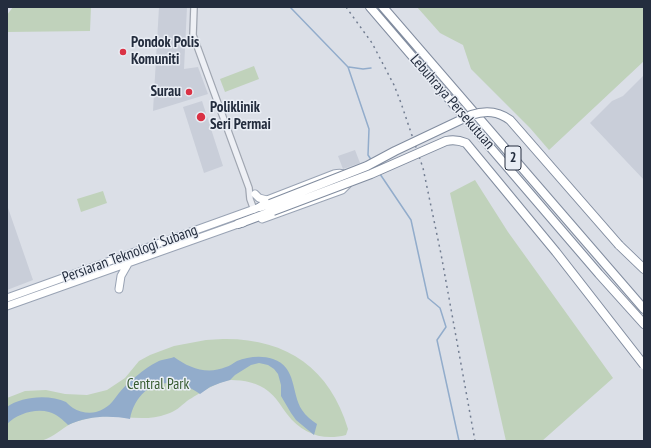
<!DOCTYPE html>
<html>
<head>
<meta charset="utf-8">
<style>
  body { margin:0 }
  #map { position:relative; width:651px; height:448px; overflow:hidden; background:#dbdfe7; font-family:"PT Sans Narrow",sans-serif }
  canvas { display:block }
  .frame { position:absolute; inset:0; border:8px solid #242d3e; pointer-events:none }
</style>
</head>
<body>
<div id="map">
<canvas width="651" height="448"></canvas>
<div class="frame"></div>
</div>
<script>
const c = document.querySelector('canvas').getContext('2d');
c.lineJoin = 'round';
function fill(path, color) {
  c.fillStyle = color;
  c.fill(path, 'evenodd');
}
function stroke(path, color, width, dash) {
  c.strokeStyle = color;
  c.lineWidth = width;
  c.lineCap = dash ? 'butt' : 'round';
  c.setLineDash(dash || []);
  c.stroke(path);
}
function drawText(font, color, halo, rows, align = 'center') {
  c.font = font + ' "PT Sans Narrow",sans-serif';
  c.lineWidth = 3;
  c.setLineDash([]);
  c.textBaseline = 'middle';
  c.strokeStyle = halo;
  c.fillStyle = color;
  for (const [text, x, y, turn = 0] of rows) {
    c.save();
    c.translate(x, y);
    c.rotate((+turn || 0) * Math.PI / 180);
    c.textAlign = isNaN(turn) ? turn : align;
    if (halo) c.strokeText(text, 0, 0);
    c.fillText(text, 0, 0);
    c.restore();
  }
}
fill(new Path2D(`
  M159,7H187L184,69L198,67L208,94L153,111Z
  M644,75V180L590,123L612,101L623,96Z
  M202,101L223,166L204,173L183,107Z
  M355,150L360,163L343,169L338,156Z
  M7,205L33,280L7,290Z`), '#c9ced9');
fill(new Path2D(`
  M13,7H91L90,31L7,32V15Z
  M417,7H644V61L549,150L530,128L471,69L463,45L440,33Z
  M254,66L259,79L225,92L220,79Z
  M475,180L508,232L613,378L542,441H506L450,193Z
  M103,191L107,203L81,212L77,199Z
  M223,339C286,338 330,368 348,429L346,435C323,441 302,434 287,414C281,406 276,397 268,391C259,383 243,380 231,380C218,381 198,394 187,401C181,406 175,412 167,414C144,423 119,414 95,417C85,419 75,421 67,426C59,431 50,439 40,441C30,443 17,441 7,441V398L25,391L46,390L65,394L87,395L107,390L125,378L139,361L150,355L174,346L206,340Z`), '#c0d2bb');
fill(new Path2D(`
  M174,357C189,368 207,375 226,367C230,366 233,363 237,361C247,357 261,355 273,359C297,367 291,393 302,410C306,416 311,420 317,424L314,435L296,420L291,413L281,396V385L278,374L274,369L268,365L259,363L251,365L235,375L230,380L220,383L210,387L200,394C172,373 137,382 130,419C109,415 88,416 68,425C63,420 57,414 49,412C35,408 17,414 7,424V407C21,396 50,394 66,402C68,404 70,406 73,408C79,412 89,414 96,412C109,408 112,402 119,393C128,382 145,368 157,362C162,359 169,359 174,357Z`), '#92accb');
stroke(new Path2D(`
  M290,7L348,67L369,129L368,155L372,161
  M349,67L363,69L371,68
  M380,174L411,220L428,298L440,308L446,327L437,340L459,441`), '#92accb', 1.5);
const minor = new Path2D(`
  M194,7L193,35L249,188L250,199L254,210`);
const major = new Path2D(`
  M255,194L259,198L267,200
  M119,289L121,276L129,262
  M7,298L260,207L267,200L334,174C343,172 349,174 348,184L342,190L262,219
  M7,306L238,224L243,223`);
const highway = new Path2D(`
  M370,7L599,274L644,324
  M383,7L644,309
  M260,207L270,204
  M238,224L273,211
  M619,245L644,269`);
stroke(minor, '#a0a6b1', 8);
stroke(major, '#99a3b4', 9);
stroke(highway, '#818c9f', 10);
stroke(minor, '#eef0f5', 5.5);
stroke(major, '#fff', 7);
stroke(highway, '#fff', 8);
stroke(new Path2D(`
  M346,7L372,43L394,85L401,103L423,168L441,254L475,441`), '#737e92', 1.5, [2, 4]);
const highwayBridge = new Path2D(`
  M270,204L367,166L395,151L471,115C486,110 498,111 510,120L619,245
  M273,211L371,174L446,141C454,139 459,140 466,143L556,252L644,365`);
stroke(highwayBridge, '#818c9f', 10, []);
stroke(highwayBridge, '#fff', 8);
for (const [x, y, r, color] of [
  [123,52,4,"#da3245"],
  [189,92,4,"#da3245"],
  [201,117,5,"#da3245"]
]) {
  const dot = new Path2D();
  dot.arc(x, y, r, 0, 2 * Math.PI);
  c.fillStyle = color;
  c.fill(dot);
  stroke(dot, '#eaeef5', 1.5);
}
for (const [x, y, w] of [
  [513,158,16]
]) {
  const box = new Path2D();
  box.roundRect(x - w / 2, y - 12, w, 24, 3);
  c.fillStyle = '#eaeef5';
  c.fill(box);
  stroke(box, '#242d3e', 1);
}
drawText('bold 14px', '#242d3e', null, [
  ["2",513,158]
]);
drawText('bold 15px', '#242d3e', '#eaeef5', [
  ["Pondok Polis",131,43],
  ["Komuniti",131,60],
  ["Surau",181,92,"right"],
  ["Poliklinik",210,108],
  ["Seri Permai",210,125]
], 'left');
drawText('15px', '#242d3e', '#eaeef5', [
  ["Lebuhraya Persekutuan",452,102,49],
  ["Persiaran Teknologi Subang",130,254,-20]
]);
drawText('15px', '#375b30', '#eaeef5', [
  ["Central Park",158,385]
]);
</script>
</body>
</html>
